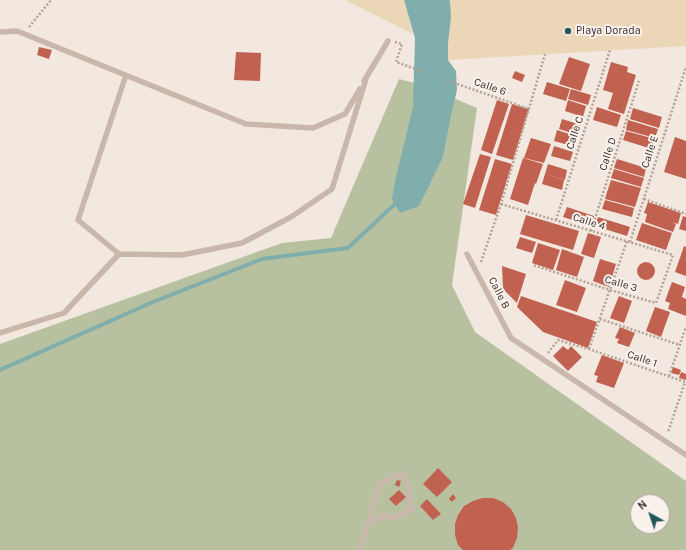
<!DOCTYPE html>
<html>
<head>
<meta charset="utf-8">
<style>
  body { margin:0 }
  #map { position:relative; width:686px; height:550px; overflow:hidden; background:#f2e8df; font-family:Karla,sans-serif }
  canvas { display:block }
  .north { position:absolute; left:630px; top:494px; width:40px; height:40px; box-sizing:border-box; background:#f9f2ec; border:1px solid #aca39e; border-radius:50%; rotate:320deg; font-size:11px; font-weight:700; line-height:16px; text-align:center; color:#382d2a }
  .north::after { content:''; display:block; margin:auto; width:14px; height:18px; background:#215857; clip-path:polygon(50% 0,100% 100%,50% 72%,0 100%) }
</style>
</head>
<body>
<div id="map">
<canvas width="686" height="550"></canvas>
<div class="north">N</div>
</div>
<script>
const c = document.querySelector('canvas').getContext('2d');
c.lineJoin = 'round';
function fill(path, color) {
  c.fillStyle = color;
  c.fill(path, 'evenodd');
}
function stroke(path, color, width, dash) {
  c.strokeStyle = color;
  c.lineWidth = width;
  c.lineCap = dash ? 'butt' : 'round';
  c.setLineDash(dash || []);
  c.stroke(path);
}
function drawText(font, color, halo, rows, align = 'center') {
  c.font = font + ' Karla,sans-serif';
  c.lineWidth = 4;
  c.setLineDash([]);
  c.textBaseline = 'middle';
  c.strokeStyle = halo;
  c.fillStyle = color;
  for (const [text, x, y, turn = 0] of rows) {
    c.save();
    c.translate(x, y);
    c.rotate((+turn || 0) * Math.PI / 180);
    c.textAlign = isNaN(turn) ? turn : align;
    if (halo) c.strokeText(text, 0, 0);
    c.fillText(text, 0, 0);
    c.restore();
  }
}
fill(new Path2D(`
  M399,79L423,85L477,108L452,285L475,332L686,481V550H0V344L282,243L331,238ZM638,502H662V526H638Z`), '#b8c19f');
fill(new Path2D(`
  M345,0H404L413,34Z
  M449,0H686V46L448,60V44L451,17Z`), '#ebd6b8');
fill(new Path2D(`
  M404,0H449L450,1L451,17L448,44V60L456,71L457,90L451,115L443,157L419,206L400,213L392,199L395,181L416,95L418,49Z`), '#7faeac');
stroke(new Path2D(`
  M415,101L417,40
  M0,370L153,302L262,259L348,248L396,203L397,201`), '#7faeac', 4);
fill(new Path2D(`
  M39,47L52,50L49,59L37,55Z
  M236,52L261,53L260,81L234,80Z
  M569,57L590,64L581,91L559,84Z
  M611,62L628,67L627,72L636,75L624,114L608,109L613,93L603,90Z
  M515,71L525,75L522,82L512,78Z
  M547,82L570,89L566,101L543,94Z
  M571,89L591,95L588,105L568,99Z
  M497,100L509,104L492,154L481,150Z
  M568,100L586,106L583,117L565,111Z
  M512,104L529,109L513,160L496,155Z
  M597,107L621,115L617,127L593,120Z
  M633,108L662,117L659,128L630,119Z
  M562,119L581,125L578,135L559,129Z
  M628,120L658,129L655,138L626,130Z
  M557,130L575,136L572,146L554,141Z
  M626,131L655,139L652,149L623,140Z
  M675,137L686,141V179L664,172Z
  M531,138L551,144L544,163L524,158Z
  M554,146L573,152L570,161L551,156Z
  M480,154L491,157L475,208L463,204Z
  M523,158L543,164L536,184L535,183L528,205L510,199Z
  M495,159L512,164L496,215L479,210Z
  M617,159L646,168L644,177L614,168Z
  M548,164L567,170L565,180L545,174Z
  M614,169L644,178L641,187L611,178Z
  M545,174L564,180L562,190L542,184Z
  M611,180L641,188L635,207L605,199L608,189L617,192L608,189Z
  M605,200L634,208L632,217L602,209Z
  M648,202L681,213L678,224L672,222L676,224L673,232L645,222L647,214L644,213Z
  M567,207L594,216L591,226L563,217Z
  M526,215L579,231L573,250L520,234Z
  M683,216L686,217V231L679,229Z
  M598,217L630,227L627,236L595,226Z
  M642,223L672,233L666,250L636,240Z
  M588,233L601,237L594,258L581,254Z
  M520,237L536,242L532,253L516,248Z
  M538,243L560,250L553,270L532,263Z
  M684,246L686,247V276L675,272Z
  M562,249L584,257L577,277L556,270Z
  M600,259L616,264L609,287L593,281Z
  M637 271a9 9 0 1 1 18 0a9 9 0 1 1-18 0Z
  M502,266L526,274L517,303L503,289Z
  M565,280L586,288L577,312L556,305Z
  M672,282L685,287L682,297L686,299V316L668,309L670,303L665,301Z
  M521,296L597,322L588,348L543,332L517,307Z
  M619,296L632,301L624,323L610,318Z
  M655,307L670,312L661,337L646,331Z
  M620,327L635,333L629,347L617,343L619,339L615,338Z
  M563,346L568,350L571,346L582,357L568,371L553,356Z
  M602,355L624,363L614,388L596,382L598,376L594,375Z
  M673,367L681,370L679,375L671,373Z
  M681,372L686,374V380L679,378Z
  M438,468L452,482L437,497L423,484Z
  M397,480L401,481L399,487L395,485Z
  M399,490L406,497L396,506L389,499Z
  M453,494L456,498L452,502L449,499Z
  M483,498H493L503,502L511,509L516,518L518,528L517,538L513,548L510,550H463L458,545L455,535V524L458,515L464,506L473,501Z
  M427,499L441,514L433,520L420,506Z`), '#c0624f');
stroke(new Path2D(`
  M29,27L51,0
  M395,42L402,44L396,62L424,72
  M446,80L529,109
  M644,199L686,214
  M501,204L673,255L656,303L610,290L533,265
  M556,220L610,50
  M591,231L639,81
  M630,242L686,67
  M481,262L501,204L545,54
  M600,319L680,345
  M589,349L627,241
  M548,353L558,340L589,349L685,382L668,432
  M669,376L686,327`), '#b6a195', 2.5, [2, 2]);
stroke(new Path2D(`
  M0,32L17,31L246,124L313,128L345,114L360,89
  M364,81L388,41
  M119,254L78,220L126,75
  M467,254L511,338L686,455
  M0,333L64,313L119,254L182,255L242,243L291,217L332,189L366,79
  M360,550L380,483L404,473L412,510L393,518L385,515L368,524`), '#cab7ab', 5.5);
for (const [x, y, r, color] of [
  [568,31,4,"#215857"]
]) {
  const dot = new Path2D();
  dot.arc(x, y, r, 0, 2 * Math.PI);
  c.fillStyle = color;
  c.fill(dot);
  stroke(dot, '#f9f2ec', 1.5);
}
drawText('11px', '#382d2a', '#f9f2ec', [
  ["Playa Dorada",576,31]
], 'left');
drawText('11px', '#382d2a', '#f9f2ec', [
  ["Calle 6",490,87,19],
  ["Calle C",575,133,-72],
  ["Calle E",650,152,-72],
  ["Calle D",608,154,-72],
  ["Calle 4",589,222,17],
  ["Calle 3",621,284,16],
  ["Calle B",499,293,63],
  ["Calle 1",642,359,19]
]);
</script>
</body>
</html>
